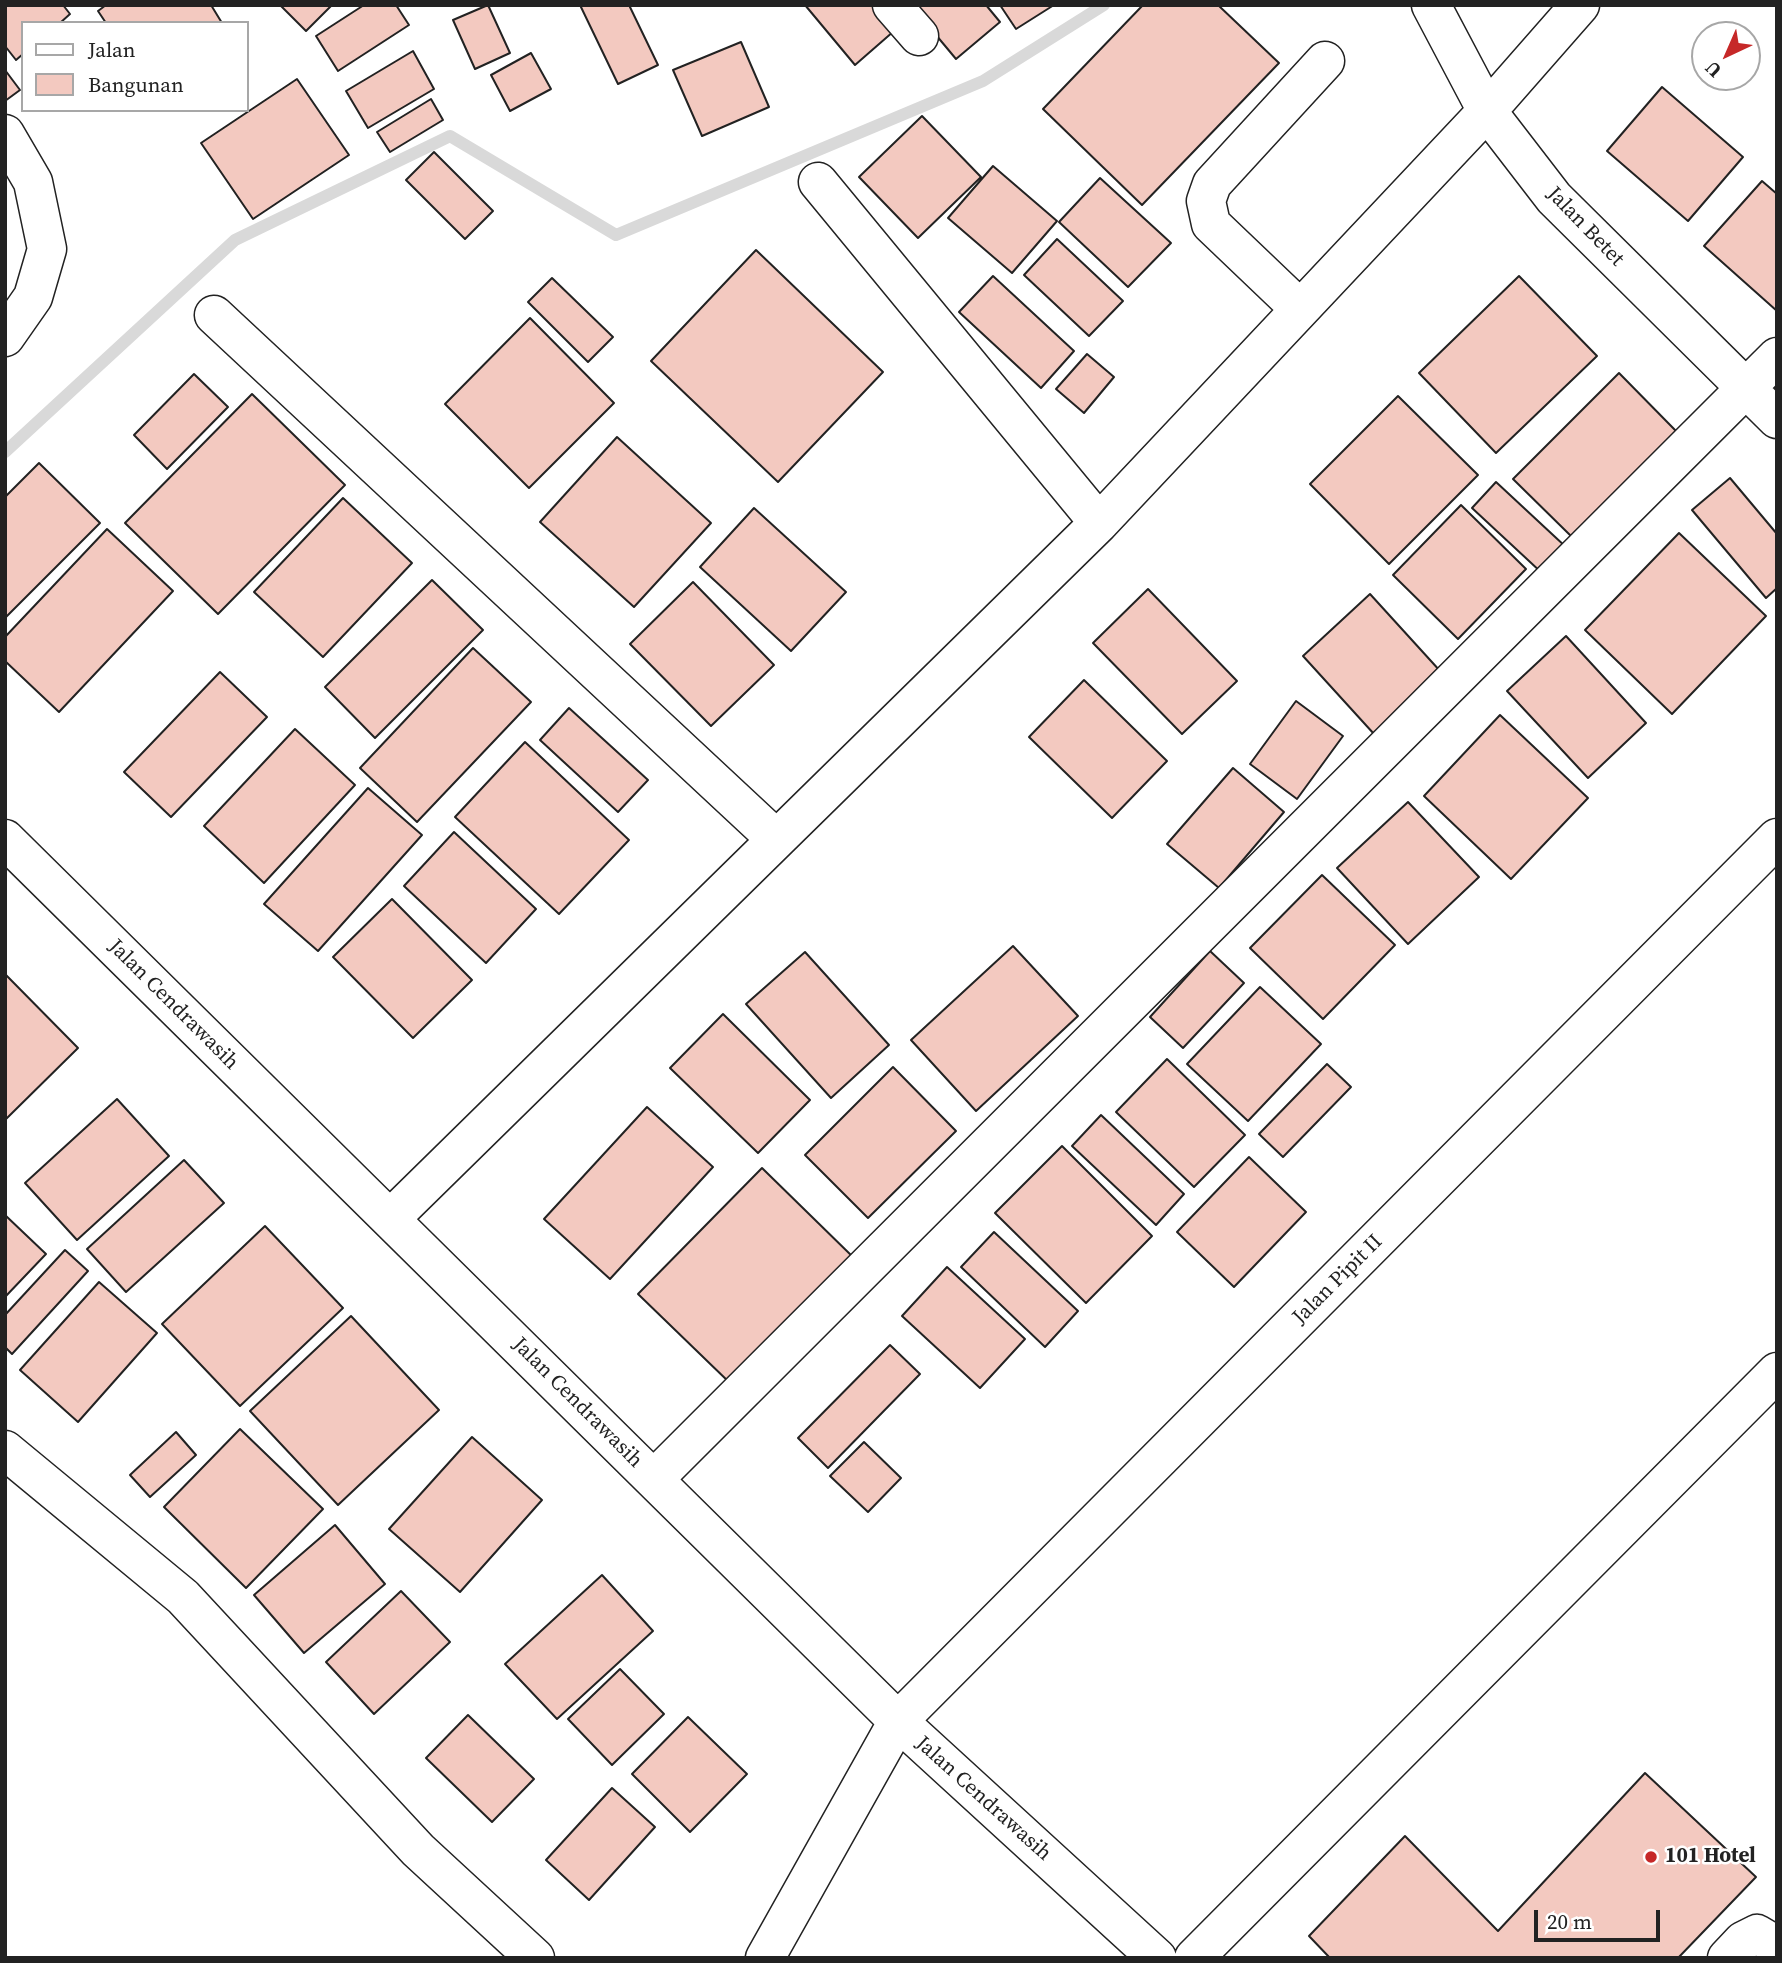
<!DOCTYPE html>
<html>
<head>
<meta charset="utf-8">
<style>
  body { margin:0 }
  #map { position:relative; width:1782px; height:1963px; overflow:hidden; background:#fff; font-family:"Source Serif 4",serif }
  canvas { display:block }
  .frame { position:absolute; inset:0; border:7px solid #222; pointer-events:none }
  .legend { position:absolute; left:21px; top:21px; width:228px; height:91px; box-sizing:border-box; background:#fff; border:2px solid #a7a7a7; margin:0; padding:9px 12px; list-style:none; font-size:21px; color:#222 }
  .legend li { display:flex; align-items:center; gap:14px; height:35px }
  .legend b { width:35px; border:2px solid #a7a7a7 }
  .north { position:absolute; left:1691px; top:21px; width:70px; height:70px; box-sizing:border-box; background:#fff; border:2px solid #a7a7a7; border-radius:50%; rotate:224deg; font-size:19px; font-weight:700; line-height:28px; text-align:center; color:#222 }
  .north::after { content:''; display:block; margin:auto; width:24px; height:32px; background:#c62828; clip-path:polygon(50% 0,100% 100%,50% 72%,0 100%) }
  .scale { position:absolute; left:1534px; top:1910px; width:126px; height:32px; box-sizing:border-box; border:4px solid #222; border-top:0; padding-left:9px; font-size:21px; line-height:24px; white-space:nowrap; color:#222; -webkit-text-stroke:5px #fff; paint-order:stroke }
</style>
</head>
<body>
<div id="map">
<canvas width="1782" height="1963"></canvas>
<div class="frame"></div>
<ul class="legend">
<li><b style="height:9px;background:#fff"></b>Jalan</li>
<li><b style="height:19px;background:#f3c9c0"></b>Bangunan</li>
</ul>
<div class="north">U</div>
<div class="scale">20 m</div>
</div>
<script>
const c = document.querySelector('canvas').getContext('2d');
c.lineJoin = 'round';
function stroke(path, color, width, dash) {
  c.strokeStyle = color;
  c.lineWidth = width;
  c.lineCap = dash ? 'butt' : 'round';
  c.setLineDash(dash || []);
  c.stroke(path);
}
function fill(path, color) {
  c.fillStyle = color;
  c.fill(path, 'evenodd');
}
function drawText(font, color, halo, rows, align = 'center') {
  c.font = font + ' "Source Serif 4",serif';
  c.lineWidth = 5;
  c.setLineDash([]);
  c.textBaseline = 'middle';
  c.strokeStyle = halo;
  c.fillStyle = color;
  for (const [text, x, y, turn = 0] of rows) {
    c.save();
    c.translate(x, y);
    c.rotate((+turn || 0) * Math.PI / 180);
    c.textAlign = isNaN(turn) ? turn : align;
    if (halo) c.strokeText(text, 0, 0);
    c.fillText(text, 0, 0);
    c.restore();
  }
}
stroke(new Path2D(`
  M5,452L235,240L450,136L616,235L983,81L1104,5`), '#d9d9d9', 12);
const building = new Path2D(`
  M6,5H63L70,14L60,23H23V54L16,60L5,46Z
  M106,5H211L222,23H106L98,11Z
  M280,5H332L306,31Z
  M364,5H396L409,25L338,71L316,36Z
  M488,5L510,53L475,69L453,20Z
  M580,5H629L658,65L618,84Z
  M805,5H886L902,24L855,65Z
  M911,5H986L1000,22L956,59Z
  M1000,5H1054L1016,29Z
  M1143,5H1218L1279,63L1142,205L1043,109Z
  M741,42L769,107L702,136L673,70Z
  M413,51L434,89L368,128L346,91Z
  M531,53L551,89L510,111L491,75Z
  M5,70L20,90L5,101Z
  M297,79L349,155L253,219L201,143Z
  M1662,87L1743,157L1688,221L1607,151Z
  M431,99L443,120L390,152L377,132Z
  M922,116L981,177L918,238L859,177Z
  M434,152L493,211L465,239L406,180Z
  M993,166L1057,221L1012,273L948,218Z
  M1100,178L1171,243L1128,287L1059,222Z
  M1762,181L1777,194V311L1704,246Z
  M1057,239L1123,301L1089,336L1024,275Z
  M756,250L883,372L778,482L651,361Z
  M993,276L1074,351L1041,388L959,312Z
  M1519,276L1597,356L1496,453L1419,373Z
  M552,278L613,337L588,362L528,302Z
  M530,318L614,403L529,488L445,404Z
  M1087,354L1114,377L1084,413L1056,389Z
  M1619,373L1677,432L1572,537L1513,479Z
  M194,374L228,407L167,469L134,435Z
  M252,394L345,485L218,614L125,523Z
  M1398,396L1478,475L1389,564L1310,484Z
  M617,437L711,523L634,607L540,522Z
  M39,463L100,523L5,618V497Z
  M1730,478L1777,534V588L1766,598L1692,510Z
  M1496,482L1567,548L1543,574L1472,508Z
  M343,498L412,563L323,657L254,592Z
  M1461,505L1526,569L1458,639L1393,575Z
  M754,508L846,592L791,651L700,567Z
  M107,529L173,591L59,712L5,661V637Z
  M1679,533L1766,616L1672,714L1585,630Z
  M432,580L483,630L375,738L325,687Z
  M693,582L774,665L711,726L630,644Z
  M1148,589L1237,681L1182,734L1093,643Z
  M1370,594L1441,672L1374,734L1303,656Z
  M1566,636L1646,723L1588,778L1507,691Z
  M473,648L531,702L417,822L360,768Z
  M220,672L267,717L171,817L124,772Z
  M1084,680L1167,761L1112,818L1029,737Z
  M1296,701L1343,736L1297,799L1250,764Z
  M569,708L648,780L618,812L540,740Z
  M1500,715L1588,798L1511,879L1424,796Z
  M295,729L355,785L264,883L204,826Z
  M525,742L629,840L559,914L455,817Z
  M1233,768L1284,812L1219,888L1167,844Z
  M368,788L422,835L318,951L264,904Z
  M1408,802L1479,877L1408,944L1337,868Z
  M454,832L536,909L486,963L404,886Z
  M1322,875L1395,945L1323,1019L1250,948Z
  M392,899L472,980L413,1038L333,957Z
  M1013,946L1078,1016L976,1111L911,1040Z
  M1210,951L1244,983L1183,1048L1150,1017Z
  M805,952L889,1045L831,1098L746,1004Z
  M5,974L78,1048L5,1120Z
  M1260,987L1321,1044L1248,1121L1187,1064Z
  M723,1014L810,1100L758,1153L670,1068Z
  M1167,1059L1245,1135L1194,1187L1116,1112Z
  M1327,1064L1351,1087L1283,1157L1259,1134Z
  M893,1067L956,1131L868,1218L805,1155Z
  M117,1099L169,1156L77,1240L25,1183Z
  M647,1107L713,1167L610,1279L544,1219Z
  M1101,1115L1184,1194L1156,1225L1072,1146Z
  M1062,1146L1152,1236L1086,1303L995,1213Z
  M1249,1157L1306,1212L1234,1287L1177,1232Z
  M184,1160L224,1203L126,1292L87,1249Z
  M762,1168L855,1259L732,1385L638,1294Z
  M5,1215L46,1254L5,1297Z
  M265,1226L343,1308L240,1406L162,1324Z
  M994,1232L1078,1311L1045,1347L961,1267Z
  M65,1250L88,1271L12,1354L5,1347V1315Z
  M947,1267L1025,1339L980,1388L902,1316Z
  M99,1282L157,1333L78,1422L20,1370Z
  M351,1316L439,1410L338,1505L250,1411Z
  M890,1345L920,1374L828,1468L798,1438Z
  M240,1429L323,1509L246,1588L164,1507Z
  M176,1432L196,1455L150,1497L130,1475Z
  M472,1437L542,1500L460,1592L389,1529Z
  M864,1442L901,1478L868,1512L830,1476Z
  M335,1525L385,1584L304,1653L254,1595Z
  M602,1575L653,1631L557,1719L505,1664Z
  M401,1591L450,1642L374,1714L326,1662Z
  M620,1669L664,1714L612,1765L568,1719Z
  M468,1715L534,1779L492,1822L426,1758Z
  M688,1717L747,1774L690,1832L632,1774Z
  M1645,1773L1756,1877L1678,1958H1330L1309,1936L1405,1836L1498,1931Z
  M612,1788L655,1827L589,1900L546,1860Z`);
fill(building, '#f3c9c0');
stroke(building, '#222', 2);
const minor = new Path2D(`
  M892,5L919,36
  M1431,5L1487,111L1554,198L1777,419
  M5,134L33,182L47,249L33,297L5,337
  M818,182L1099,523
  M1300,309L1211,224L1206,201L1212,184L1325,61
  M214,315L776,839
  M5,839L898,1721L1157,1958
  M390,1219L1099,523L1487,111L1580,5
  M5,1450L183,1597L418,1850L535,1958
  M654,1479L1777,357
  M765,1958L898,1721L1777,838
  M1194,1958L1777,1372
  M1727,1958L1743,1941L1757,1934L1777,1946`);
stroke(minor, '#222', 41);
stroke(minor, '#fff', 38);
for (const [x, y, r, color] of [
  [1651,1857,7,"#c62828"]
]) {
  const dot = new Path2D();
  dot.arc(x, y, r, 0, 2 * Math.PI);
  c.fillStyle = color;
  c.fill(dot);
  stroke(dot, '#fff', 2.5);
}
drawText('21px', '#222', '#fff', [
  ["Jalan Betet",1585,227,46],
  ["Jalan Cendrawasih",173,1005,45],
  ["Jalan Pipit II",1338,1280,-45],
  ["Jalan Cendrawasih",577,1403,45],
  ["Jalan Cendrawasih",983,1799,42]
]);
drawText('bold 21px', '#222', '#fff', [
  ["101 Hotel",1665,1857]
], 'left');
</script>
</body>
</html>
